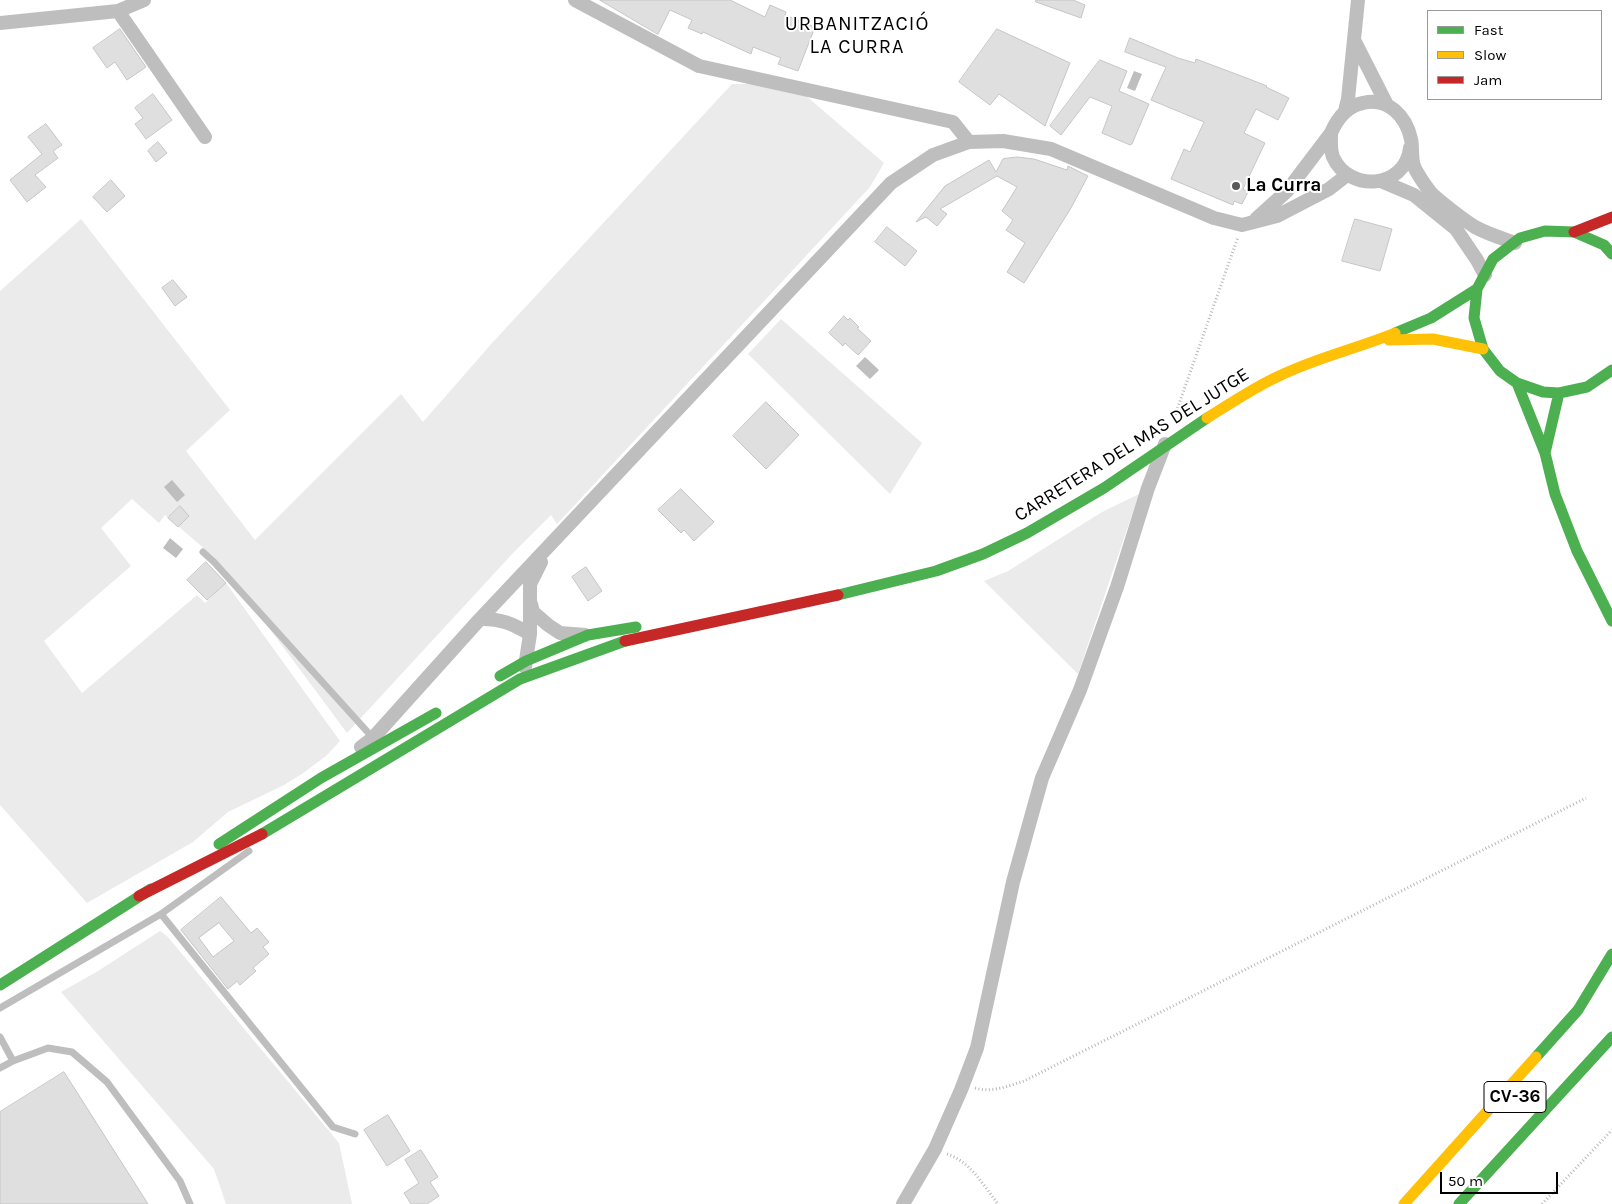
<!DOCTYPE html>
<html>
<head>
<meta charset="utf-8">
<style>
  body { margin:0 }
  #map { position:relative; width:1612px; height:1204px; overflow:hidden; background:#fff; font-family:Karla,sans-serif }
  canvas { display:block }
  .legend { position:absolute; left:1427px; top:10px; width:175px; height:90px; box-sizing:border-box; background:#fff; border:1px solid #999; margin:0; padding:6px 9px; list-style:none; font-size:15px; color:#000 }
  .legend li { display:flex; align-items:center; gap:10px; height:25px }
  .legend b { width:25px; border:1px solid #999 }
  .scale { position:absolute; left:1440px; top:1172px; width:118px; height:22px; box-sizing:border-box; border:2px solid #000; border-top:0; padding-left:6px; font-size:15px; line-height:18px; white-space:nowrap; color:#000; -webkit-text-stroke:4px #fff; paint-order:stroke }
</style>
</head>
<body>
<div id="map">
<canvas width="1612" height="1204"></canvas>
<ul class="legend">
<li><b style="height:6px;background:#4caf50"></b>Fast</li>
<li><b style="height:6px;background:#ffc107"></b>Slow</li>
<li><b style="height:6px;background:#c62828"></b>Jam</li>
</ul>
<div class="scale">50 m</div>
</div>
<script>
const c = document.querySelector('canvas').getContext('2d');
c.lineJoin = 'round';
function fill(path, color) {
  c.fillStyle = color;
  c.fill(path, 'evenodd');
}
function stroke(path, color, width, dash) {
  c.strokeStyle = color;
  c.lineWidth = width;
  c.lineCap = dash ? 'butt' : 'round';
  c.setLineDash(dash || []);
  c.stroke(path);
}
function drawText(font, color, halo, rows, align = 'center') {
  c.font = font + ' Karla,sans-serif';
  c.lineWidth = 4;
  c.setLineDash([]);
  c.textBaseline = 'middle';
  c.strokeStyle = halo;
  c.fillStyle = color;
  for (const [text, x, y, turn = 0] of rows) {
    c.save();
    c.translate(x, y);
    c.rotate((+turn || 0) * Math.PI / 180);
    c.textAlign = isNaN(turn) ? turn : align;
    if (halo) c.strokeText(text, 0, 0);
    c.fillText(text, 0, 0);
    c.restore();
  }
}
fill(new Path2D(`
  M732,84H760L804,94L884,163L870,187L557,524L551,515L514,552L347,733L226,570L213,556L165,515L159,523L132,499L101,528L131,566L44,641L82,693L197,595L205,603L226,583L340,741L326,756L302,774L284,785L228,812L193,842L87,903L0,805V291L81,219L230,410L186,451L255,540L401,394L423,422L493,342Z
  M781,319L922,443L890,494L748,354Z
  M1139,494L1078,674L984,581L1008,571L1102,512Z
  M160,931L168,937L339,1143L352,1204H226L214,1169L61,992L98,971Z`), '#ebebeb');
fill(new Path2D(`
  M1134,71L1142,74L1135,91L1127,88Z
  M865,357L879,370L870,379L856,366Z
  M172,480L185,495L177,502L164,487Z
  M170,538L183,549L176,558L163,548Z`), '#bebebe');
const building = new Path2D(`
  M600,0H730L765,17L770,5L786,12L785,15L815,27L798,71L778,64L781,58L753,47L751,54L703,32L702,34L688,28L692,20L670,10L658,34Z
  M1036,0H1073L1085,5L1081,18L1036,2Z
  M120,29L146,67L127,80L115,62L107,68L93,48Z
  M997,29L1070,63L1045,126L999,94L990,105L959,82Z
  M1130,38L1178,58L1195,63L1196,59L1244,77L1267,86L1266,87L1289,98L1278,120L1256,109L1244,133L1265,143L1243,189L1248,192L1242,204L1234,201L1233,205L1171,179L1184,149L1190,152L1204,122L1151,100L1166,67L1125,52Z
  M1100,60L1127,71L1119,91L1149,104L1132,144L1130,145L1102,133L1112,106L1090,97L1061,135L1050,126Z
  M153,94L172,120L146,139L135,124L143,118L135,108Z
  M46,124L62,145L53,151L58,158L35,175L46,187L27,202L10,180L42,154L28,137Z
  M158,142L167,153L156,162L148,151Z
  M1017,157L1034,159L1067,170L1068,166L1088,176L1071,208L1024,283L1007,272L1025,243L1006,230L1013,220L1002,211L1017,187L997,176L940,209L947,214L937,226L926,217L916,222L945,186L989,160L996,172L1003,159Z
  M111,180L125,196L107,212L93,197Z
  M1355,219L1392,229L1380,271L1342,261Z
  M887,227L917,251L905,266L875,242Z
  M173,280L187,297L175,306L162,288Z
  M844,316L848,320L850,318L859,327L857,328L871,341L858,355L845,343L843,346L829,333Z
  M766,402L799,435L766,469L733,436Z
  M681,489L714,522L694,541L684,530L681,533L658,510Z
  M180,506L189,516L178,527L168,518Z
  M206,562L226,583L207,600L187,580Z
  M586,567L602,591L588,601L572,577Z
  M221,897L251,933L257,928L269,942L263,947L269,954L253,968L256,971L240,985L237,981L228,989L181,930ZM219,923L234,941L213,957L199,938Z
  M64,1072L148,1204H0V1112Z
  M388,1115L410,1151L387,1166L364,1130Z
  M421,1150L438,1177L430,1182L439,1196L427,1204H411L404,1193L419,1183L405,1160Z`);
fill(building, '#dfdfdf');
stroke(building, '#c6c6c6', 1);
stroke(new Path2D(`
  M1174,418L1238,237
  M975,1088C992,1093 1008,1086 1024,1081L1586,798
  M947,1154C971,1162 983,1185 998,1204
  M1542,1204L1612,1130`), '#b9b9b9', 3, [1, 2.5]);
stroke(new Path2D(`
  M203,552L214,562L373,738
  M161,914L333,1127L355,1134
  M0,1008L161,914L249,851
  M0,1037L13,1061
  M0,1068L13,1061L48,1048L72,1052L107,1082L180,1181L190,1204`), '#bebebe', 7);
stroke(new Path2D(`
  M575,0L699,66L953,122L969,142
  M118,11L205,137
  M0,23L118,11L144,0
  M1355,42L1387,105
  M1345,111L1348,99L1358,0
  M1331,133C1331,141 1330,149 1333,157C1349,193 1405,189 1410,148
  M1381,181L1414,195L1456,229L1477,260L1485,275
  M1256,219L1287,191L1331,133C1337,119 1346,106 1363,103C1388,97 1406,116 1411,139C1413,148 1411,158 1414,166C1416,172 1428,190 1433,195C1443,204 1464,220 1475,227C1488,234 1501,238 1515,243
  M531,604L533,612L548,625L560,633L585,635
  M480,619C500,618 513,624 530,634
  M525,667L530,634V584L541,562
  M361,747L373,738L480,619L891,183L933,155L969,142L1003,141L1051,149L1214,218L1242,225L1277,216L1329,189L1347,175
  M903,1204L935,1149L961,1090L977,1048L1013,882L1042,778L1080,690L1117,587L1148,488L1165,444`), '#bebebe', 14);
stroke(new Path2D(`
  M1612,254L1604,245L1574,232L1545,231L1520,238L1493,259L1477,289L1474,318L1483,349L1500,371L1517,383L1543,392L1559,393L1587,387L1612,370
  M1395,333L1431,318L1477,289
  M1517,383L1545,453L1555,494L1577,551L1612,621
  M1545,453L1559,393
  M838,595L936,571L983,554L1027,533L1104,488L1207,418
  M500,676L526,661L588,635L636,627
  M262,834L520,679L625,641
  M219,844L321,778L436,713
  M0,985L151,889
  M1536,1057L1578,1010L1612,954
  M1459,1204L1612,1037`), '#4caf50', 11);
stroke(new Path2D(`
  M1389,340L1433,339L1483,349
  M1207,418C1230,404 1253,388 1277,377C1315,358 1356,349 1395,333
  M1404,1204L1536,1057`), '#ffc107', 11);
stroke(new Path2D(`
  M1574,232L1612,217
  M625,641L838,595
  M139,896L262,834`), '#c62828', 11);
for (const [x, y, r, color] of [
  [1236,186,5,"#595959"]
]) {
  const dot = new Path2D();
  dot.arc(x, y, r, 0, 2 * Math.PI);
  c.fillStyle = color;
  c.fill(dot);
  stroke(dot, '#fff', 2);
}
for (const [x, y, w] of [
  [1515,1097,62]
]) {
  const box = new Path2D();
  box.roundRect(x - w / 2, y - 15.5, w, 31, 4);
  c.fillStyle = '#fff';
  c.fill(box);
  stroke(box, '#000', 1);
}
drawText('bold 18px', '#000', null, [
  ["CV-36",1515,1097]
]);
drawText('bold 19px', '#000', '#fff', [
  ["La Curra",1246,186]
], 'left');
drawText('19px', '#000', '#fff', [
  ["CARRETERA DEL MAS DEL JUTGE",1132,445,-32]
]);
c.letterSpacing = '1px';
drawText('20px', '#000', '#fff', [
  ["URBANITZACIÓ",857,24],
  ["LA CURRA",857,47]
]);
c.letterSpacing = '0px';
</script>
</body>
</html>
